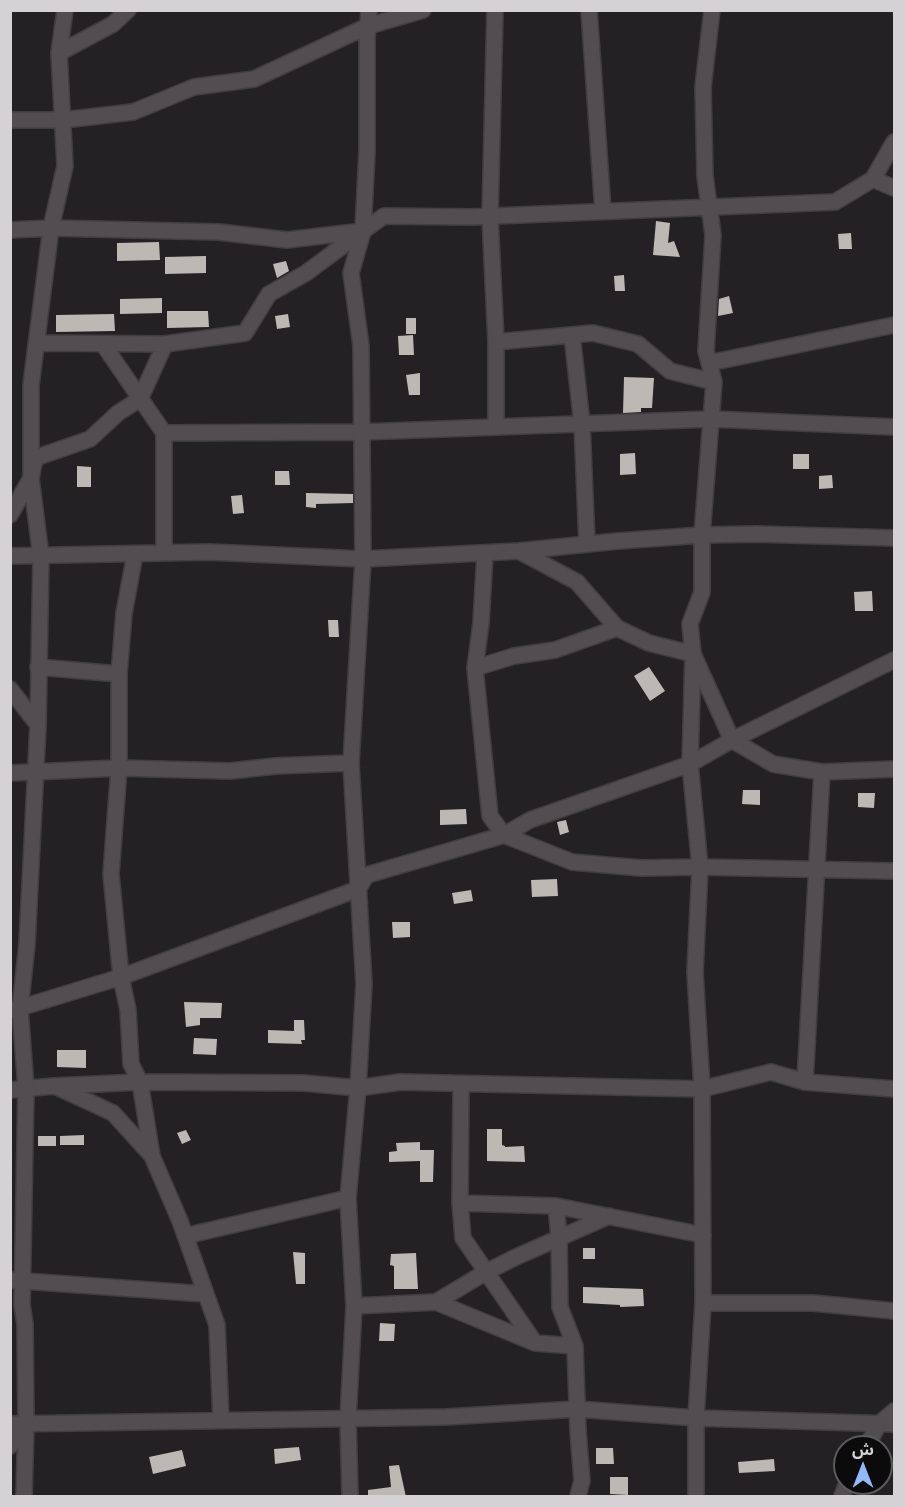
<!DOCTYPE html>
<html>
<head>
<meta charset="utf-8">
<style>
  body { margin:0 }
  #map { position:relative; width:905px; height:1507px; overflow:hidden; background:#242124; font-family:"Noto Serif","Noto Sans Arabic",serif }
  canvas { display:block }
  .frame { position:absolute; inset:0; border:12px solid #d5d2d5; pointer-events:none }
  .north { position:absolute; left:833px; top:1435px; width:60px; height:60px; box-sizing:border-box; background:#0c0b0c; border:2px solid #5c5b5c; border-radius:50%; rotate:0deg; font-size:16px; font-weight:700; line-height:24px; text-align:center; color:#d5d2d5 }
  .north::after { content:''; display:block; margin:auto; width:21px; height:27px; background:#93b7fd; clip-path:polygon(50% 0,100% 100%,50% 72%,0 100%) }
</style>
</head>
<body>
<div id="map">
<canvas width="905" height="1507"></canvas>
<div class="frame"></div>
<div class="north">ش</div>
</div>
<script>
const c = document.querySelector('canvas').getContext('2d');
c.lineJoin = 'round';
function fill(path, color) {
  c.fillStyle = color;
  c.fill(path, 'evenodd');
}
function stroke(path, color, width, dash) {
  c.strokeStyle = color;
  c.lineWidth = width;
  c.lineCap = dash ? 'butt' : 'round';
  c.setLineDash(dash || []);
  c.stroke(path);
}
fill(new Path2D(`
  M656,221L670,223L668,243L674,241L680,257L653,255Z
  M851,233L852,249H839L838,234Z
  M159,242L160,260L117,261V243Z
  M206,256V273L165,274V257Z
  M286,261L289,271L277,278L273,264Z
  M624,275L625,291H615L614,276Z
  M729,296L733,313L718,316L719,299Z
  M162,298V313L120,314V299Z
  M167,311H208L209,327L167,328Z
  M114,314L115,331L56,332V315Z
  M288,314L290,327L277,329L275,316Z
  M406,318H416V334H406Z
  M413,335L414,355H399L398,336Z
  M420,373V395H409L406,375Z
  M624,377L654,378L652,408H641V412L623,413Z
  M635,453L636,474L620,475V454Z
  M793,454H809V469H793Z
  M77,466L91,467V487H77Z
  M275,471H289L290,485H275Z
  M832,475L833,488L819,489V476Z
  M306,493L353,494V503L316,504V508L306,507Z
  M242,495L244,513L233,514L231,496Z
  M872,591L873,611H855L854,592Z
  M328,620H338L339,637H329Z
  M649,667L665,691L650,701L634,676Z
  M743,790H760V805L742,804Z
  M858,793H875L874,808L858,807Z
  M466,809L467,824L440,825V810Z
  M566,820L569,832L560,835L557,822Z
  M557,879L558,896L532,897L531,880Z
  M471,890L473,901L454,904L452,893Z
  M392,922H410V937L393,938Z
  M184,1002L222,1003L221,1018H200V1025L186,1027Z
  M294,1020H304L305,1040H301L302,1044L268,1043V1030L294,1031Z
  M194,1038L217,1039L216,1055L193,1054Z
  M57,1050H86V1068L57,1067Z
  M487,1129H502V1145L505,1146V1147L524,1146L525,1162L487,1161Z
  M186,1130L191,1140L182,1144L177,1133Z
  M84,1135V1145H60V1136Z
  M38,1136H56V1146H38Z
  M420,1142V1150H434L433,1182H420V1161L389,1162V1152L397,1151L396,1143Z
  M583,1248H595V1259H583Z
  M293,1252L305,1253V1284H296Z
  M416,1253L418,1289H394V1266L390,1265L391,1254Z
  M583,1287L643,1289L644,1306L620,1307V1305L583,1303Z
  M380,1323L395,1324L394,1341H379Z
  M299,1447L301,1460L275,1464L274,1449Z
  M596,1448H613L614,1464H596Z
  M182,1450L186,1466L153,1474L149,1457Z
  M774,1459L775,1471L739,1473L738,1462Z
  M399,1465L406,1497H368V1490L391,1487L389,1466Z
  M610,1477H628V1495L610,1494Z`), '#bcb8b3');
const street = new Path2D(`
  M495,10L490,217L496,342V427
  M589,10L603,211
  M59,53L113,24L128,10
  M10,120H63L133,112L194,87L254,79L368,26L423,10
  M873,179L894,142
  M10,230L51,228L219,232L287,240L363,231L384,216L470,217L835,202L873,179L894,188
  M572,335L582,424L587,544
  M496,342L593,333L638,344L670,371L714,382
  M36,343L165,344
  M103,344L164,433V553
  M709,363L894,325
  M164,433L362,432L711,419L894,427
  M10,515L31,478L35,458L90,439L118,413L140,399L165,344L245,333L269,294L306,273L360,233
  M519,551L577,582L617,628L649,643L693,654L732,740L773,764L822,772L894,769
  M485,553L481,623L475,668L490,816L504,835L572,862L641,868L700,867L894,871
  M135,554L124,613L119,674V768L111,874L121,977L128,1010L131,1064L140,1082L152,1156
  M10,556L209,552L363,559L519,551L618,541L702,535L756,534L894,538
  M38,667L119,674
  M475,668L514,656L555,650L617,628
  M10,689L38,725
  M10,773L119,768L230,771L275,766L351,763
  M13,1010L121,977L358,889L367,875L504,835L530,820L690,764L732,740L894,660
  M805,1082L822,772
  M461,1084L460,1203L463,1238L535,1343L575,1346
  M57,1087L113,1113L152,1156L180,1221L217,1325L221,1420
  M10,1090L54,1086L140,1082L304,1083L358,1088L400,1082L702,1089L771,1072L805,1082L894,1089
  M460,1203L556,1206L703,1235
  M556,1206L559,1237L560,1307L575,1346L578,1431L582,1481L578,1496
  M185,1236L348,1198
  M10,1280L206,1294
  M436,1302L535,1343
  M703,1303H813L894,1311
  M354,1306L436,1302L486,1272L516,1257L609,1216
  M10,1424L446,1417L577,1409L696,1418L894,1424
  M10,1446L26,1424
  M866,1447L879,1424L894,1411
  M24,1496L26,1424L25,1324L22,1305L26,1088L20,1009L27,944L38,725L41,557L31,478V385L51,228L65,166L59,53L65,10
  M350,1496L348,1419L354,1306L348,1198L358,1088L364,984L351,763L363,559L361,346L351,273L363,231L367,151V39L369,10
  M696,1496V1418L703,1303L702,1089L695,972L700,867L690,764L693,654L690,624L702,592V535L714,382L706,351L713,235L705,176L703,87L712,10
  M842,1496L847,1483`);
stroke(street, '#413e41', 18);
stroke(street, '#514d51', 15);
</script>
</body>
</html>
